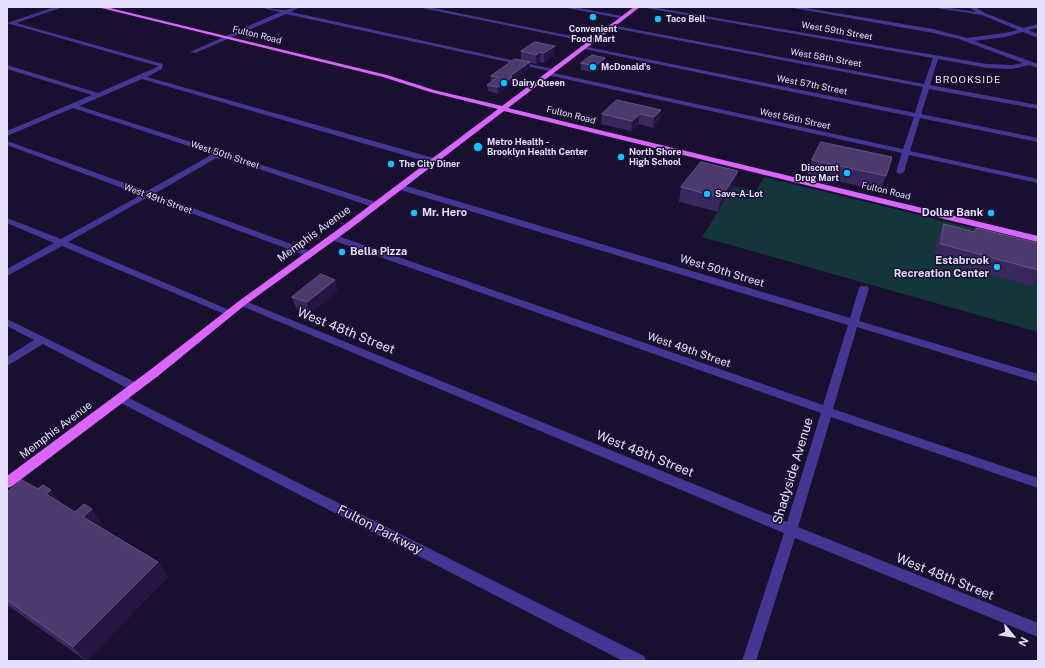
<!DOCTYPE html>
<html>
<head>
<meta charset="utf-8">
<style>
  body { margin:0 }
  #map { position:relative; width:1045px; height:668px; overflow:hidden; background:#190f2f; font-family:"Public Sans",sans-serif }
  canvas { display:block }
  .frame { position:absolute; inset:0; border:8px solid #e6deff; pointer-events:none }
  .north { position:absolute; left:993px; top:616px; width:40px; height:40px; -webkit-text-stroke:3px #190f2f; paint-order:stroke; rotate:119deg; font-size:11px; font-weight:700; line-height:16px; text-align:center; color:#e6deff }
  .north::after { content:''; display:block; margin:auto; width:14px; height:18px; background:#e6deff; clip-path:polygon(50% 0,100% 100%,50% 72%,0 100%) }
</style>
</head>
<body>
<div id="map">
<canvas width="1045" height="668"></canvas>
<div class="frame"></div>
<div class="north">N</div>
</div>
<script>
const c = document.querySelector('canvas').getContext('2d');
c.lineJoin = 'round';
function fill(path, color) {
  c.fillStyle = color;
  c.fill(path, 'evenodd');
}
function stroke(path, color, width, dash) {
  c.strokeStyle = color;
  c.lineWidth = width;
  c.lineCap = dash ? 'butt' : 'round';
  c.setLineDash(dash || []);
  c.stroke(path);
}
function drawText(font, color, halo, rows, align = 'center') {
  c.font = font + ' "Public Sans",sans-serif';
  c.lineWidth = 3;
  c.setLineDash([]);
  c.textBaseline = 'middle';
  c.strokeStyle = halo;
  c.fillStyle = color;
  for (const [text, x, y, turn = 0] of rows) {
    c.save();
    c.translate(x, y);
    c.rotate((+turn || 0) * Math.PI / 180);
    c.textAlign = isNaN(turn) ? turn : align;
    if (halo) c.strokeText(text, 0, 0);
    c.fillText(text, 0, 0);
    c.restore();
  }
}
fill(new Path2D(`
  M764,177L1038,244V332L702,237L734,186L756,191Z`), '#12363a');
fill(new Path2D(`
  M55,7H63L16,23L163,64L162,69L147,77L437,159L438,161L434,163H431L142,79L79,106L219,151H224L225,153L379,203L380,205L376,207H373L220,156L154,194L313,252L314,254L313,256H307L148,197L68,242L232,311L234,313L229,316L62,246L7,276V269L54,243L7,223V218L61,239L141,195L7,145V141L147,191L213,154L73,108L7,136V131L92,95L7,69V65L98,93L157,67L158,66L7,23Z
  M259,7C268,7 275,10 283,10C288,10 294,7 300,7L291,12L557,70L554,72L286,14L195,53L190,52L280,12Z
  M417,7H428L596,41L593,43Z
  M562,7H574L627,17L624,19Z
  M640,7H652L987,64L1012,65L1023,63L959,39L933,33L788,7H800L933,29L967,38L1005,33L1018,30L982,15L930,7H943L976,12L969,7H975L985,13L1023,28L1038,24V28L1028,30L1038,34V38L1023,32L1005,37L974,41L1038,64V68L1029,65L1012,69L987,68L938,59L930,85L1038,105V109L929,89L921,114L1038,138V142L920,118L910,151L1038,179V183L909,155L904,172L900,174L896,172L902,153L547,75L546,74L549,72L903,149L914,117L579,48L582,46L915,113L923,87L608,27L611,25L924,84L933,58Z
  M397,185H403L850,318L859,288L861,286H867L869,288L859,321L1038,374V382L857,327L833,409L1038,478V488L831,417L798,527L1038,623V637L795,538L756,661H742L784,533L239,305L237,303L239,301H245L787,522L821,413L329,239L328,237L332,234L335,235L823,405L848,325L397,189Z
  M7,319L139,384L140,387L139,390H131L43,344L7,366V357L34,340L7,326Z
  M121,394L644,656L646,661H623L117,401L116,398L117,395Z`), '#463693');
fill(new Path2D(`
  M97,7H106L387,75L434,90L502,106L634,7H640L508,108L1038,236V242L504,111L350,229L245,305L158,376L11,487L7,488V476L150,370L239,301L344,225L498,109L430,92L383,77Z`), '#da65ff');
fill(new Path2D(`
  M535,42L554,55L544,63L540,62L536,64L530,63V68L512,82V83L498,94L488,91L487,85L491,82V76L521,60V51Z
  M581,63L605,64L594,72L581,70Z
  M661,110L660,120L653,128L638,124L631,131L601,124L602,114Z
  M812,160L886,176L880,191L808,174Z
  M738,171L734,186L718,212L679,202L681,187Z
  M944,224L974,232L1038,243V275L1031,286L934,259L937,239Z
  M335,280L337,291L310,314L296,308L292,297Z
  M38,489L51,490L61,503L75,512L103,525L100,527L158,562L168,577L86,661L7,605V490Z`), '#3a275e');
fill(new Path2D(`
  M555,46L554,55L544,63V53Z
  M540,52V62L536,64V55Z
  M605,58V64L594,72L595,66Z
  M530,62V68L512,82V83L498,94V87L510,76Z
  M661,110L660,120L653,128L654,117Z
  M640,114L638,124L631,131L632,121Z
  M738,171L734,186L718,212L721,198Z
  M335,280L337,291L310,314L307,302Z
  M51,490L63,505L46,494Z
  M92,509L103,525L94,533L83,517Z
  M158,562L168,577L86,661L73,647Z`), '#251544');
const building = new Path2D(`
  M535,42L555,46L544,53L540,52L536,55L521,51Z
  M592,55L605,58L595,66L581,63Z
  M515,59L530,62L510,76L512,77L498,87L487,85L498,77L491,76Z
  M617,100L661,110L654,117L640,114L632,121L602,114Z
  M821,142L892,157L886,176L812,160Z
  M701,162L738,171L721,198L681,187Z
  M944,224L974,232L976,228L1038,243V270L941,244Z
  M321,274L335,280L307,302L292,297Z
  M22,480L38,489L43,485L51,490L46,494L75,512L84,504L92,509L83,517L158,562L73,647L7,600V490L8,491Z`);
fill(building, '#4c3a6f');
stroke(building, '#645486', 1);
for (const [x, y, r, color] of [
  [593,17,4,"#0ac5ff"],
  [658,19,4,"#0ac5ff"],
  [593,67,4,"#0ac5ff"],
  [504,83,4,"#0ac5ff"],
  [478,147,5,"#0ac5ff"],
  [621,157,4,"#0ac5ff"],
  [391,164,4,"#0ac5ff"],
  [847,173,4,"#0ac5ff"],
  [707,194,4,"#0ac5ff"],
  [414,213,4,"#0ac5ff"],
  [991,213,4,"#0ac5ff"],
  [342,252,4,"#0ac5ff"],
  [997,267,4,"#0ac5ff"]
]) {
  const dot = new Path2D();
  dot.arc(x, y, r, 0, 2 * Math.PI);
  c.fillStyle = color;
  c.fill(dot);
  stroke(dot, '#190f2f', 1.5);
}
drawText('bold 9px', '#e6deff', '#190f2f', [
  ["Taco Bell",666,19],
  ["Convenient",593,29,"center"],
  ["Food Mart",593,39,"center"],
  ["McDonald's",601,67],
  ["Dairy Queen",512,83],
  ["Metro Health -",487,142],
  ["Brooklyn Health Center",487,152],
  ["North Shore",629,152],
  ["High School",629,162],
  ["The City Diner",399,164],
  ["Discount",839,168,"right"],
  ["Drug Mart",839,178,"right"],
  ["Save-A-Lot",715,194]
], 'left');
drawText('9px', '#e6deff', '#190f2f', [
  ["West 59th Street",837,31,10],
  ["Fulton Road",257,35,14],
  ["West 58th Street",826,58,10],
  ["West 57th Street",812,85,11],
  ["Fulton Road",571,115,14],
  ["West 56th Street",795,119,12],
  ["West 50th Street",225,155,18],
  ["Fulton Road",886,191,14],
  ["West 49th Street",158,199,20]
]);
c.letterSpacing = '1px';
drawText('10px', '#ffe0ef', '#190f2f', [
  ["BROOKSIDE",968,80]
]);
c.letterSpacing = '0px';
drawText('bold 11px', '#e6deff', '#190f2f', [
  ["Mr. Hero",422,213],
  ["Dollar Bank",983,213,"right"],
  ["Bella Pizza",350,252],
  ["Estabrook",989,261,"right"],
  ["Recreation Center",989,274,"right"]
], 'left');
drawText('11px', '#e6deff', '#190f2f', [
  ["Memphis Avenue",314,234,-36],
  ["West 50th Street",722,271,17],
  ["West 49th Street",689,350,19],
  ["Memphis Avenue",56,430,-37]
]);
drawText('13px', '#e6deff', '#190f2f', [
  ["West 48th Street",346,331,22],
  ["West 48th Street",645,454,22],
  ["Shadyside Avenue",793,471,-73],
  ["Fulton Parkway",380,530,27],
  ["West 48th Street",945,577,22]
]);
</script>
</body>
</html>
